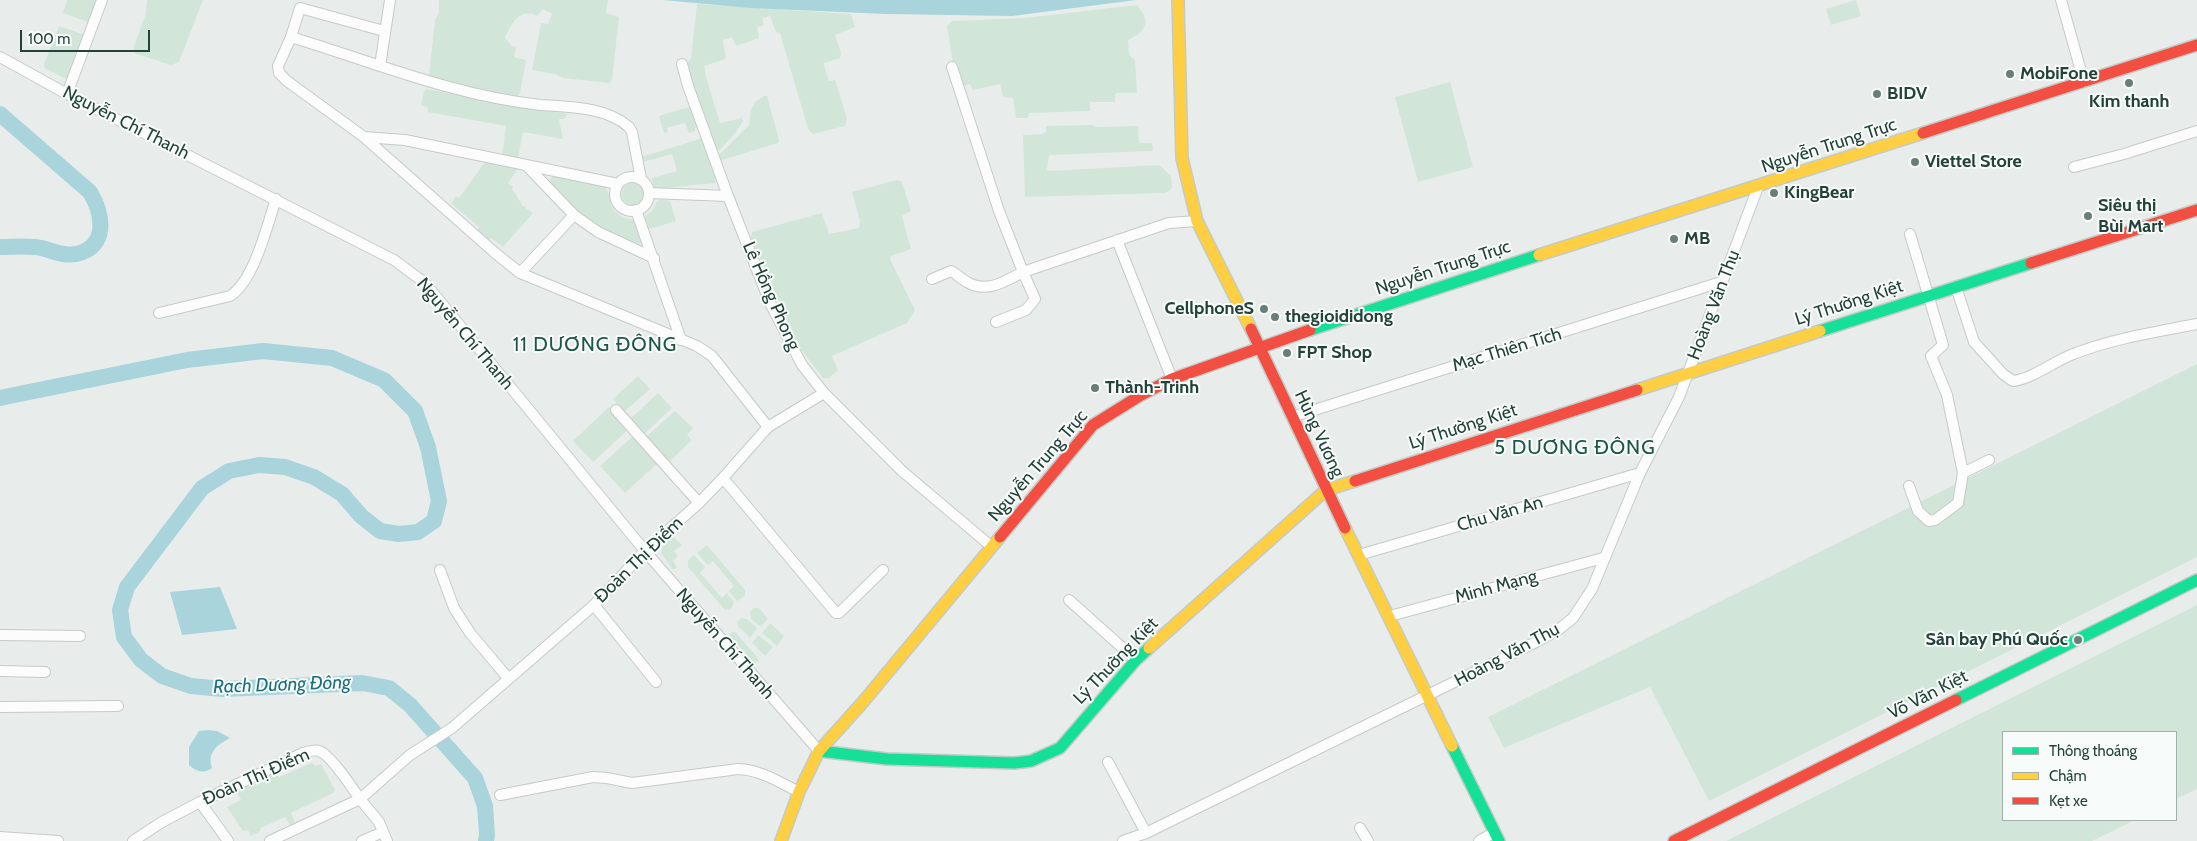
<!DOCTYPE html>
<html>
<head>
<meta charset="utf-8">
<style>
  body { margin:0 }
  #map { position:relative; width:2197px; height:841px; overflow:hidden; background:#e8edeb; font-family:Cabin,sans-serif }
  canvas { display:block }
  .legend { position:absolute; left:2002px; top:731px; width:175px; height:90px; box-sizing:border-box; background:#f7fbf9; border:1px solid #a3b1ad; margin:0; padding:6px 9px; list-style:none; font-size:15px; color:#24423a }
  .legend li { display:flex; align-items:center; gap:10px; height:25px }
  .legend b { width:25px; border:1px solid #a3b1ad }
  .scale { position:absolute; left:20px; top:30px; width:130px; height:22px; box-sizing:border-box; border:2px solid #24423a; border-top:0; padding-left:6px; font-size:15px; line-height:18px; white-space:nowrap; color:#24423a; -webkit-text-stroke:4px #f7fbf9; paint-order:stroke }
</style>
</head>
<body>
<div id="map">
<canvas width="2197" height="841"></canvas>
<ul class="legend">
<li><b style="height:6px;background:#16e098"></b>Thông thoáng</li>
<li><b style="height:6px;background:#ffcf43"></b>Chậm</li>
<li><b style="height:6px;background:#f24e42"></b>Kẹt xe</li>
</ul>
<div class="scale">100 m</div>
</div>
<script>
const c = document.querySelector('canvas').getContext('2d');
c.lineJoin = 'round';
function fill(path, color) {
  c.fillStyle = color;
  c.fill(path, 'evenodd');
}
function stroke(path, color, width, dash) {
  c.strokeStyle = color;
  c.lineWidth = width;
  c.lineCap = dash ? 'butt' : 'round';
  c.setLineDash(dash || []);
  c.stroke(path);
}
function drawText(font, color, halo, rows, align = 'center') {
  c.font = font + ' Cabin,sans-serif';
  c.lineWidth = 4;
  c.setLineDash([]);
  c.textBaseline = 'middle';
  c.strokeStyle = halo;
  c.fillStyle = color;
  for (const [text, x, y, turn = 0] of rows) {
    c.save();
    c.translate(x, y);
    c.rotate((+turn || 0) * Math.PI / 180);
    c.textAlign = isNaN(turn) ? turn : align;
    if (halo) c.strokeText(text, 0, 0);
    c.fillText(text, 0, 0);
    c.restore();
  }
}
fill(new Path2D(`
  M67,0H100L91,21L88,22L63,13Z
  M147,0H203L179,62L171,65L134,53V46L145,16Z
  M439,0H608L606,13L619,17L612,81L609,83L563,78L555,74L532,70L541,23L548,24L552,14L543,9L537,16C519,7 511,25 505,38L512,46L516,47L514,57L526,60L520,93L516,97L489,93L434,79L429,74L435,20L439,13Z
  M1856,0L1861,16L1831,25L1826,9Z
  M697,4L851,14L855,27L835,35L841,53L840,58L824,63V65L829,81L835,80L847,118L845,126L813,134L808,129L780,33L776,32L770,16L762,18L764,25L757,27L759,38L736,46L732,37L723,40L726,59L704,66L706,77L720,123L742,118L743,121L736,132L720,150L715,149L693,91L686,65L691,58Z
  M1137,5C1151,22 1147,31 1128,40L1129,55L1135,60L1137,93H1117L1115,94V102H1090V111L1029,113L1028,118H1016L1013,98L1003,97L1000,84L973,90L970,84L962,86L953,64L947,26L952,21L1025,18Z
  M59,26L85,35L68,80L45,68L44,64Z
  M1450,82L1473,167L1418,182L1395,97Z
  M426,89L568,114L564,119H559L563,139L523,132L518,158L502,156L506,126L428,112V107L421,105L424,91Z
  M764,96H767L779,140L778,143L719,161L717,157L749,125L751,110L755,102Z
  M692,106L699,127L695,128V131L689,133L685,123L667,128L668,132L664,133L659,116Z
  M1092,125L1096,127L1138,126L1139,143H1152L1153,149L1152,151L1049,155L1047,169L1049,171L1159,165L1171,176L1172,188L1166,193L1025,197L1023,135L1042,134L1046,132V126Z
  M703,138L717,176L715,183L657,189L654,187L652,178L677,171L672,154L643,162L641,157Z
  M485,162L515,166L518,169L508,183L513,187L512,190L515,193L522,205L533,213L503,247L491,238L487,242L476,232L479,227L451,203L456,196L459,198Z
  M553,176L603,185C612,193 608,206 617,213C622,218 629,218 635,221L645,244C616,242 559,208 550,180Z
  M897,180L902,182L911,211L902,216L911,249L891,256L890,259L915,310L907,323L832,356L838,370L829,378H823L803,352L787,321L751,237L752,232L822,213L829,234L859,228L860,221L852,192Z
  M622 194a11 11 0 1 1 22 0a11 11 0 1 1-22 0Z
  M663,199L670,201L676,221L649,229L645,216L653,210L657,201Z
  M2197,364V557L1709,801L1650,687L1504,748L1488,717Z
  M638,376L650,389L624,412L613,399Z
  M658,393L672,408L644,434L630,419Z
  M609,407L629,429L593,462L573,441Z
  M675,411L693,428L687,435L692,440L669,462L646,437Z
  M634,435L659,462L625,493L600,466Z
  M672,536L682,545L674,551L678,556L673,561L677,567L673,570L661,553L663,545Z
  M707,545L745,590V596L737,601L729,591L734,586L713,561L708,565L697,553Z
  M694,555L705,567L700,573L722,598L727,593L734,602L732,608L725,610L688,567V560Z
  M2197,605V789L2176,799V732H2003V820H2135L2092,841H1726Z
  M753,608H759L768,619L761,627L751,619L750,613Z
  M741,618L747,619L757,628L750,638L738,626L737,622Z
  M770,623L784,636L777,646L762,633Z
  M734,631L759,659L755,665L729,635Z
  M758,635L773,647L765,656L752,643Z
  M312,763L315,766L321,764L335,790L333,793L291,813L296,824L291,826L285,817L261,828L260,831L251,836L248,830L243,831L227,807L241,800L236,790L275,771L279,777Z`), '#d1e6d8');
fill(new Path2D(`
  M663,0H1136L1012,16L886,14L750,8Z
  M220,587L237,629L182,635L170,592Z
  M209,730L217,731L230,738C217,745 207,752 212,768C204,774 196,772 189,765V747L199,731Z`), '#a9d4db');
stroke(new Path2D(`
  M0,114L90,192C103,214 109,247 76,254C61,257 49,248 35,247C23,246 11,247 0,247
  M0,398L187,360L263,351L332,358L384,380L415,411L428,447L439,501L434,521L418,532L399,534L380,531L361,516L342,494L314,477L285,467L259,465L229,471L202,488L127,587L120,610L124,637L141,660L162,676L191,686L223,689L362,683L389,688L410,705L475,778L485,806L487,835L486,841`), '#a9d4db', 16);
const street = new Path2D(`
  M2061,0L2084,82
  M384,31L300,8L291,37L278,66L279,73L287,81L364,137L494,252L520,273L697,346L712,356L768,427
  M291,37C373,62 455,96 541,105C570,107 606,107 629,127L632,132L641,179
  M0,57L67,94L394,260L425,283L645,551L819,751
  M682,64L688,86L728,196L770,303L802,365L824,393L902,471L992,547
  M380,66L390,0
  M952,67L999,211L1023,272L1169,223L1197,221
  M67,94L102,0
  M364,137L405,140L618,184
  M526,165L574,215L598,232L654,258
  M2074,167L2124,154L2197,131
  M615 194a17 17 0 1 1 34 0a17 17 0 1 1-34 0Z
  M649,193L728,196
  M636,210L681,340
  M1910,234L1943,345L1931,356L1947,395L1963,473
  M1117,240L1172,379
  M520,273L574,215
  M932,279L951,271C957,274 961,279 967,282C987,294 1005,281 1023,272L1035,299L1026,310L996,322
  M1956,287L1974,342L2003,374L2013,381C2035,378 2055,360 2076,353C2115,338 2156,332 2197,324
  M159,313L230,296C254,281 267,226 276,199
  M616,410L699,503
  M1292,417L1721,282
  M723,478L836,613H839L883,570
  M1909,486L1918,511L1929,521L1935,520L1958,503L1963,473L1989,460
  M1359,555L1640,473
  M440,570L454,608L470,633L508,678
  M1069,600L1136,660
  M594,605L656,682
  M1390,616L1603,558
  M0,635L80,636
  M0,671L45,672
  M0,707L118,706
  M1108,762L1146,833
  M500,795L593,777L607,778L632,783L738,769C761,770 779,782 799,792
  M200,802L228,841
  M1360,828L1368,841
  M0,837L58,841
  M133,841L162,822L200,802L303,753C308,752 314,749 319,751C330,754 353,789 360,799L410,755L452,728L594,605L645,551L699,503L723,478L768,427L824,393
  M270,841L360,799L379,822L387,841
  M362,841L383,832
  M1123,841L1146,833L1536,642L1558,630L1573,618L1592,589L1640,473L1679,397L1758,187
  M1479,841L1495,832`);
const fast = new Path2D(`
  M1310,330L1539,255
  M1820,331L2031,263
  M1956,700L2197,580
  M1452,746L1499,841
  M819,751L887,759L1014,763L1031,761L1060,748L1136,660L1149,648`);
const slow = new Path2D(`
  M1178,0L1182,158L1197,221L1251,329
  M1539,255L1923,133
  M1637,390L1820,331
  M1345,528L1452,746
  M1149,648L1326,490L1355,481
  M781,841L799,792L819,751L863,702L1000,537`);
const jam = new Path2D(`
  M1923,133L2197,45
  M2031,263L2197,210
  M1251,329L1345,528
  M1355,481L1637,390
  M1000,537L1093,425L1141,395L1172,379L1310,330
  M1674,841L1956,700`);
stroke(street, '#c5cac8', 12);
stroke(fast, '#c3cbc8', 14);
stroke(slow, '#c3cbc8', 14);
stroke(jam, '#c3cbc8', 14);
stroke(street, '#fcfcfc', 10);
stroke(fast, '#16e098', 11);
stroke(slow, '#ffcf43', 11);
stroke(jam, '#f24e42', 11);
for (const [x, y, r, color] of [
  [2010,74,5,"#697e78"],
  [2129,83,5,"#697e78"],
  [1877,94,5,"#697e78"],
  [1915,162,5,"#697e78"],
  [1774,193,5,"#697e78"],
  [2088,216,5,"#697e78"],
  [1674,239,5,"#697e78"],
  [1264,309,5,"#697e78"],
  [1275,317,5,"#697e78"],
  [1287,353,5,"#697e78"],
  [1095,388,5,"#697e78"],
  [2078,640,5,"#697e78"]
]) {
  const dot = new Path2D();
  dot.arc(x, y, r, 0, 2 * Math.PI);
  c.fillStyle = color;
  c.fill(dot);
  stroke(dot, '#f7fbf9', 2);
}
drawText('bold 18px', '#24423a', '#f7fbf9', [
  ["MobiFone",2020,74],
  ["BIDV",1887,94],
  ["Kim thanh",2129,102,"center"],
  ["Viettel Store",1925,162],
  ["KingBear",1784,193],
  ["Siêu thị",2098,206],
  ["Bùi Mart",2098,227],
  ["MB",1684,239],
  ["CellphoneS",1254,309,"right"],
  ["thegioididong",1285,317],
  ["FPT Shop",1297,353],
  ["Thành-Trinh",1105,388],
  ["Sân bay Phú Quốc",2068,640,"right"]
], 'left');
drawText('18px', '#24423a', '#f7fbf9', [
  ["Nguyễn Chí Thanh",126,123,27],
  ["Nguyễn Trung Trực",1829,146,-18],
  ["Nguyễn Trung Trực",1443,268,-18],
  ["Lê Hồng Phong",771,296,66],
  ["Lý Thường Kiệt",1849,303,-18],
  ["Hoàng Văn Thụ",1714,305,-69],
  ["Nguyễn Chí Thanh",465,334,50],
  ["Mạc Thiên Tích",1507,350,-17],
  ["Lý Thường Kiệt",1463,427,-18],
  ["Hùng Vương",1319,434,65],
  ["Nguyễn Trung Trực",1038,466,-49],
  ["Chu Văn An",1500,514,-16],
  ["Đoàn Thị Điểm",639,560,-44],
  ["Minh Mạng",1496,587,-15],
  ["Nguyễn Chí Thanh",725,644,49],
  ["Hoàng Văn Thụ",1507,655,-28],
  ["Lý Thường Kiệt",1116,661,-46],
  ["Võ Văn Kiệt",1928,695,-27],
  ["Đoàn Thị Điểm",256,777,-24]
]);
drawText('italic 19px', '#1c6f80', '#f7fbf9', [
  ["Rạch Dương Đông",282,685,-2]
]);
c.letterSpacing = '1px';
drawText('20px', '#1f5548', '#f7fbf9', [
  ["11 DƯƠNG ĐÔNG",595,345],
  ["5 DƯƠNG ĐÔNG",1575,448]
]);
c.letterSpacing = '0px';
</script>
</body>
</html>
